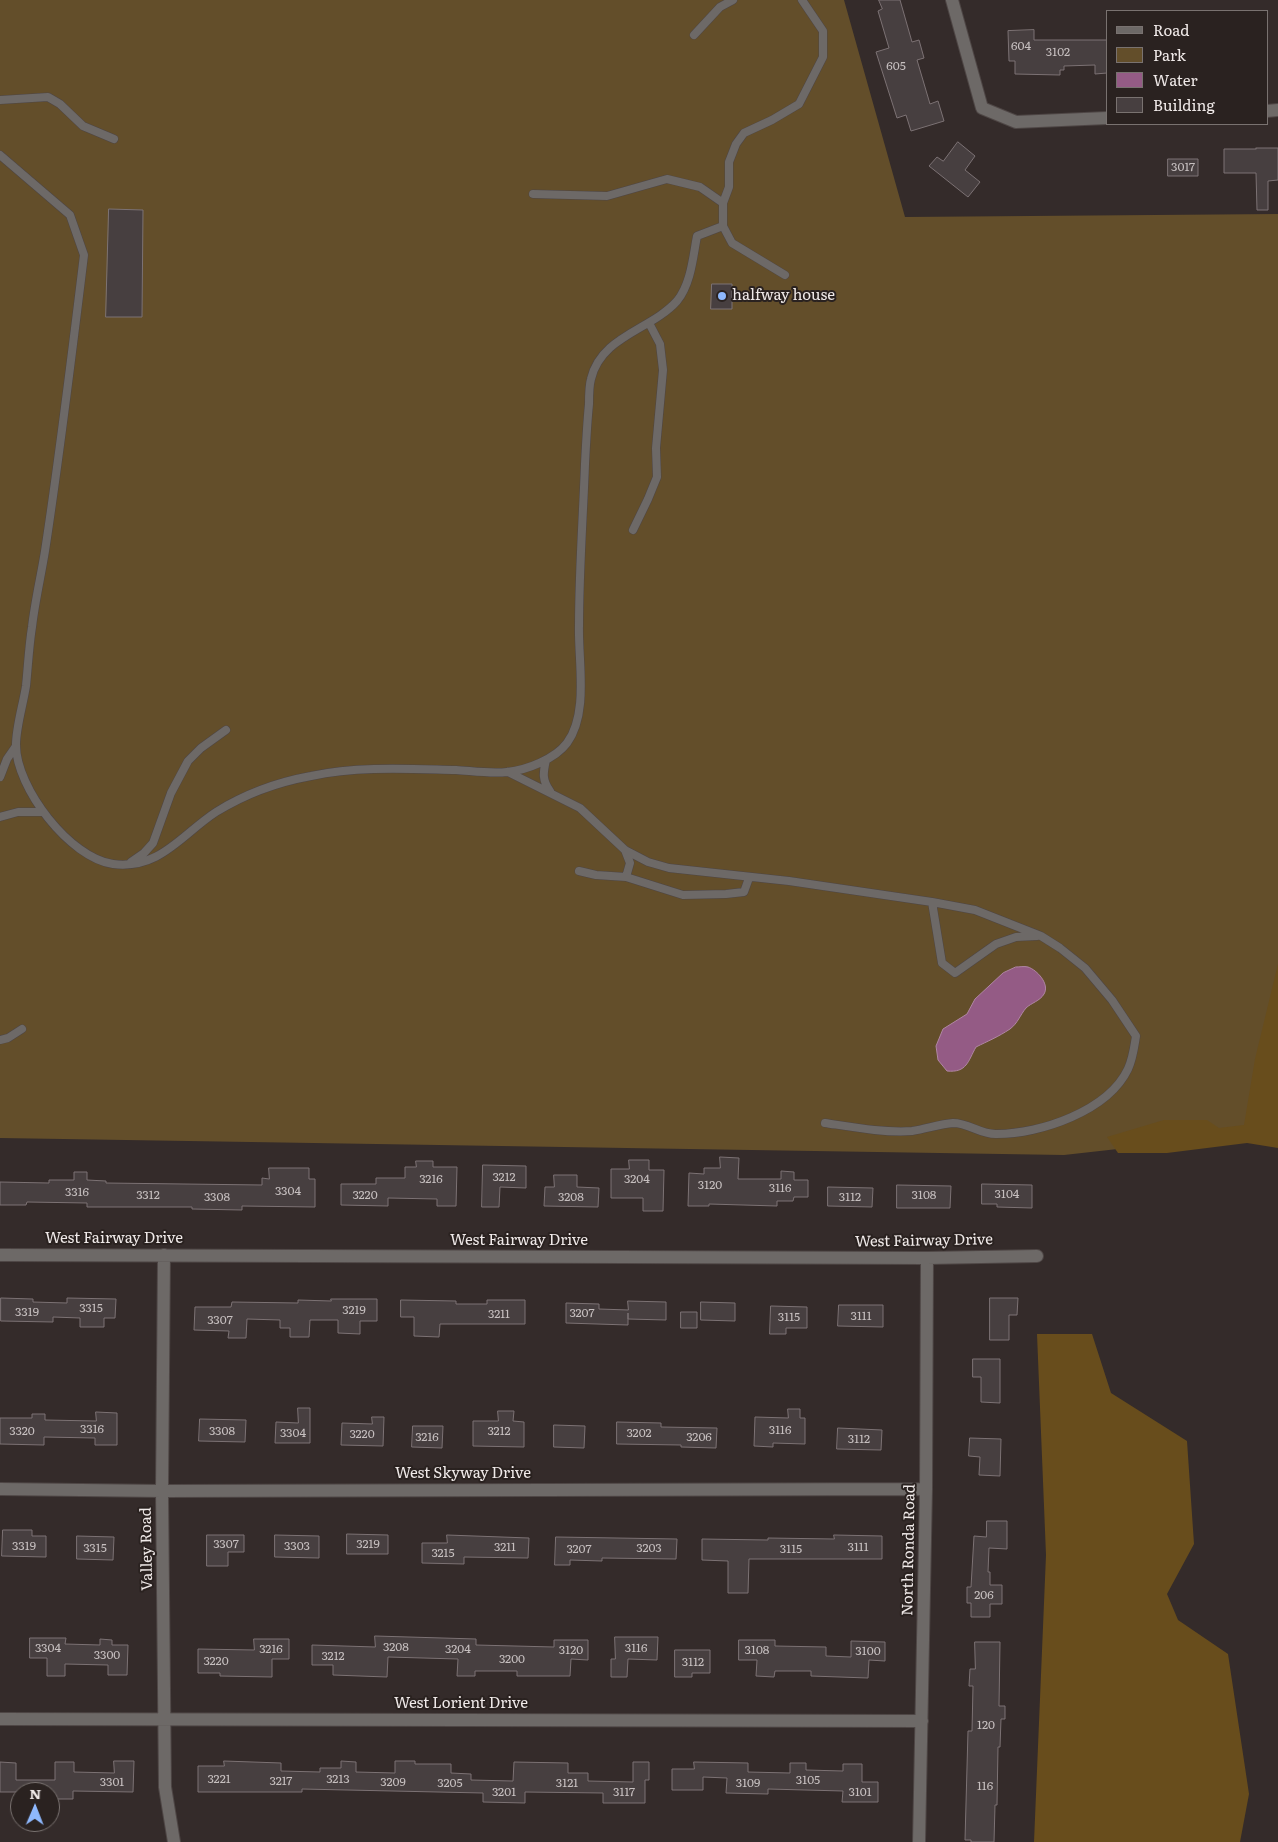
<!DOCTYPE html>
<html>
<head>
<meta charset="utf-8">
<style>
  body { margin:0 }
  #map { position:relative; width:1278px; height:1842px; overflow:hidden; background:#342b2a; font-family:Literata,serif }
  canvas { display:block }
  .legend { position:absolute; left:1106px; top:10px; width:162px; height:115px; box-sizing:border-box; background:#2a2220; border:1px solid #797270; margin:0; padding:6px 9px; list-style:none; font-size:15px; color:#f0eae9 }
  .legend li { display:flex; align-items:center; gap:10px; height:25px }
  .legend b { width:25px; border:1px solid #797270 }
  .north { position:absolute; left:10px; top:1782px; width:50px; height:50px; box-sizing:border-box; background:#2a2220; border:1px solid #797270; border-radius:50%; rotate:1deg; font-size:14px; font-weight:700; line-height:20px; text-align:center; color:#f0eae9 }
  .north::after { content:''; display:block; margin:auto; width:18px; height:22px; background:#8eb8fd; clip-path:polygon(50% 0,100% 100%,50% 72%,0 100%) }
</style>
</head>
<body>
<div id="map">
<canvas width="1278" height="1842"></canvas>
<ul class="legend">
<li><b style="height:6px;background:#6d6967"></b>Road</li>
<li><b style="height:14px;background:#634e2a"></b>Park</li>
<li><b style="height:14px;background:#945b85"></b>Water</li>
<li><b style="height:14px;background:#473f40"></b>Building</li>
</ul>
<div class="north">N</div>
</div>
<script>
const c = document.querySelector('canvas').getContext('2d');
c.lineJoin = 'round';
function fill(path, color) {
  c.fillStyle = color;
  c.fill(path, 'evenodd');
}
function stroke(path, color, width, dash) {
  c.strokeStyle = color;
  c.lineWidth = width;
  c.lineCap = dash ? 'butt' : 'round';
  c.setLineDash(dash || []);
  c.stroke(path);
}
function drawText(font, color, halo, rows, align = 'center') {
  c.font = font + ' Literata,serif';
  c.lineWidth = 4;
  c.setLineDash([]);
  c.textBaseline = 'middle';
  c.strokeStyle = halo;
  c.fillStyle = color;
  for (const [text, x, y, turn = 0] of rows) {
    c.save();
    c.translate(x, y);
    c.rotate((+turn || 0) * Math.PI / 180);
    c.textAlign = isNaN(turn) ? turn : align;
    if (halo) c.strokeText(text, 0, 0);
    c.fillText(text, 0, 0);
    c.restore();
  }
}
fill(new Path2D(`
  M0,0H844L905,217L1278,214V1085L1269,1128L1234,1136L1064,1155L0,1138Z`), '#634e2a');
fill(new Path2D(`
  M1278,964V1148L1247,1143L1167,1153H1118L1107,1137L1164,1120H1207L1219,1128L1244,1125L1255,1059Z
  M1037,1334H1092L1111,1393L1187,1441L1194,1544L1167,1594L1178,1620L1228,1654L1249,1794L1240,1842H1034L1046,1555Z`), '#684d1c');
const water = new Path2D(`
  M1016,967C1020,967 1024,966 1028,967C1037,970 1050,984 1044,994C1040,1001 1031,1003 1026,1008C1020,1015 1018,1023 1010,1029C998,1037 988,1041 976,1047C968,1061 967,1073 947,1071L938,1060L936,1046L943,1029L967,1014L975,999L1003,973Z`);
fill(water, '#945b85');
stroke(water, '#b086a3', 1);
const building = new Path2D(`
  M879,0H900L912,42L919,40L924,58L917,60L930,104L938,101L944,121L911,131L906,115L897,118L876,52L889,48L878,11L882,9Z
  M1034,30V40H1107V73L1095,74V65L1064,66V70H1060V75L1015,74V61H1009L1008,31Z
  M958,142L975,156L965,170L980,182L968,197L929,166L937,157L943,161Z
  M1256,148H1278V180L1268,181V210H1257L1256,173H1224V149H1256Z
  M1168,159H1198V176H1168Z
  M109,209L143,210L142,317H106Z
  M712,284H732V309H711Z
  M720,1157L739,1158L738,1179H781V1171L794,1172V1180H808V1197H794L793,1201H777V1206L709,1204V1206H688L689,1173L704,1174V1168H720Z
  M629,1160H649V1170H664L663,1211H643V1198H611V1169H629Z
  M416,1161H433V1167H457L456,1206H437V1199L388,1198V1206L341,1205V1184H376V1178H405V1167H416Z
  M483,1165L526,1166V1188L500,1187L499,1207H482Z
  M269,1168H309V1179H315V1207L242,1206V1210L192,1209V1207H87V1203L27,1202L26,1205H0V1182L49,1183V1180H74V1172H87V1180L106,1181V1183L262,1185V1178L269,1179Z
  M554,1175H577V1187L599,1188L598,1207L544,1206L545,1187H554Z
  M982,1184L1032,1185V1208L997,1207V1204H982Z
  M897,1185L951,1186L950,1208H897Z
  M828,1187L873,1188L872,1207L828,1206Z
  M1,1298L33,1299V1302L67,1303V1298L116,1299L115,1318H104V1327H80V1318L53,1317V1322L1,1321Z
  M990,1298H1018L1017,1315H1009V1340H990Z
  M331,1299H377V1321H360V1334L338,1333V1320H310L309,1337H290V1328H280V1320L247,1319L246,1338H228L229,1331L194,1330L195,1307H231L232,1302L298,1303V1300L331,1301Z
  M401,1300L456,1301V1304H487V1300H525V1324H440L439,1337L414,1336V1317H401Z
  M628,1301L666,1302V1320L628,1319V1313V1325L566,1323V1303L599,1304V1309L628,1310Z
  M701,1302L735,1303V1321L701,1320Z
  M839,1305H883V1327L838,1326Z
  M771,1306L807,1307V1328H786V1334H770Z
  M681,1312H697V1328H681Z
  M973,1359H1000V1403L981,1402V1377H973Z
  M298,1408H310V1443H275L276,1422L298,1423Z
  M788,1409H800V1418H805V1444L773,1443V1447L754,1446L755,1417L788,1418Z
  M498,1411H514L513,1421L524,1422V1447L473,1446V1421H498Z
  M96,1412L117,1413V1445H95V1438L44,1437V1445L0,1444V1418H32V1414H45V1420L96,1421Z
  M372,1417H384L383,1446L341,1445L342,1423L372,1424Z
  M200,1419L246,1420L245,1442L199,1441Z
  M617,1422L661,1423V1427L717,1428L716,1448L681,1447V1445L617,1444Z
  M554,1425L585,1426L584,1448L554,1447Z
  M413,1426H443L442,1448L412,1447Z
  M838,1428L882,1430L881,1450L837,1449Z
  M970,1438L1001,1439L1000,1476L979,1475L980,1457L969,1456Z
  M987,1521H1007V1549L989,1548L988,1572H990V1585H1002V1604H990V1617H971V1603H967V1587H971L974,1536L986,1537Z
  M3,1530H32V1536H46V1557L2,1556Z
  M347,1534L388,1535V1554H347Z
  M207,1535H244V1552H228V1566H207Z
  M275,1535L319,1536V1558L275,1557Z
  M447,1535L529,1538L528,1558L464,1557V1564L422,1563V1543H447Z
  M834,1535L882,1536V1559H749L748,1593H728V1561L702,1560V1539L768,1540V1538L834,1539Z
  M77,1536L114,1537L113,1560L77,1559Z
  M556,1537L677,1539L676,1559L602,1558V1561L570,1560V1565H555Z
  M375,1636L476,1639V1645L554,1647V1640H588V1660L571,1659L570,1676H517V1671H475V1676H457L458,1659L388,1657L387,1677L333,1675V1665H312V1645L375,1647Z
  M615,1637H658L657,1660L628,1659L627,1677H611V1659H615Z
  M30,1638H66L65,1644L100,1645V1639L112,1640V1645H128L127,1675H108V1665L65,1664V1676H47V1658H30Z
  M254,1639H289V1659H272V1677L220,1676V1673H198V1649L254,1650Z
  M739,1640H775V1646L826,1647V1656L851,1657V1641L885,1642V1661L869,1660L868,1678L811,1676V1671H775L774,1677L756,1676L757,1660H739Z
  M975,1642H1000L999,1706H1005V1719H1001L1000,1747H998L997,1805H995L994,1842H971V1840H965L968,1731H972L973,1686H969L970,1669H975Z
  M675,1650H710V1673H692V1677H675Z
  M114,1761H134L133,1792L73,1791V1799H50V1792H0V1762L16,1763V1780H55V1762H74V1772L114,1773Z
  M224,1761L281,1763V1771L320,1772V1768H341V1761L356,1762V1772L395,1773V1761H415V1764H451V1773L471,1774V1780L513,1781L514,1762L568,1763V1773H588V1781L633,1782V1762H649V1780H645V1803H603V1793L525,1792V1803L483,1802V1793L302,1789V1792H198V1766H224Z
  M694,1762L748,1763V1772L790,1773V1763H806V1770L843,1771V1764H862V1782H878V1802H842L843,1791L768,1789V1794L726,1793L727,1778L703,1777V1790H672V1769H694Z`);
fill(building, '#473f40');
stroke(building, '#7c7274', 1);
const lane = new Path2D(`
  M694,35L720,7L733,0
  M0,100L48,97L60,104L83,126L114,139
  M0,155L70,215L84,255C72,354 60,453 45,551C41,576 35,601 32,627C29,646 28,666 26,686C23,705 16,727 16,745C16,788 70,858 113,864C160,870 182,834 216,812C245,794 278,782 311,776C359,766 408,769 456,770C472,771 491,774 507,772C527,770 555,759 567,743C589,713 578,661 579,626C579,572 583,518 585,464C586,444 587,424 589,404C589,396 589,386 591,379C601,336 651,330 677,301C691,284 693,257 697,236L723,226V203L729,187V162L736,144L744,133L772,120L799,104L823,57V31L802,0
  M533,194L607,196L667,179L700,187L723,203
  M723,226L732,243L785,275
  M633,530L648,499L657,477L656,448L663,370L660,344L649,323
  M546,760C543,773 542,780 550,791
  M508,772L580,808L625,850L648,862L669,868L789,881L932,902L975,910L1041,936L1060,948L1085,968L1112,1000L1136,1036C1134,1048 1133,1058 1128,1069C1108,1111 1040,1134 997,1134C981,1135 969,1123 953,1123C940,1124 926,1129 912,1131C885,1133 852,1127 825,1123
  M0,777L7,759L16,746
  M0,817L18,812H43
  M625,850L630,863L626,877
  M131,862L144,853L153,843L171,793L188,761L201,748L226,730
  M579,871L596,875L626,877L683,895L726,894L744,892L749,878
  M932,902L942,963L955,973L996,944L1016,937L1037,936
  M0,1040L8,1038L22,1029`);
const street = new Path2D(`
  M952,0L982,108L1016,122L1107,118
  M1267,111L1278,110
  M0,1255L927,1258L1037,1256
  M164,1255L162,1491L165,1787L174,1842
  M0,1489L162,1491L926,1489
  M0,1719L922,1721
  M919,1842L926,1489L927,1258`);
stroke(lane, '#4e4645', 9);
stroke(street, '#4e4645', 14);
stroke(lane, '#6d6967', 8);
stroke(street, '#6d6967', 12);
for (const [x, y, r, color] of [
  [722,296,5,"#8eb8fd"]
]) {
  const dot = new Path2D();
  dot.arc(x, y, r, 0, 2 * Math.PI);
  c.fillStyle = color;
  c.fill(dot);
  stroke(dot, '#2a2220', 2);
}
drawText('12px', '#c6bfbf', null, [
  ["604",1021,46],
  ["3102",1058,52],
  ["605",896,66],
  ["3017",1183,167],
  ["3212",504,1177],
  ["3216",431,1179],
  ["3204",637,1179],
  ["3120",710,1185],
  ["3116",780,1188],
  ["3304",288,1191],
  ["3316",77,1192],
  ["3104",1007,1194],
  ["3312",148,1195],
  ["3220",365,1195],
  ["3108",924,1195],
  ["3308",217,1197],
  ["3208",571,1197],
  ["3112",850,1197],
  ["3315",91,1308],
  ["3219",354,1310],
  ["3319",27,1312],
  ["3207",582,1313],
  ["3211",499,1314],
  ["3111",861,1316],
  ["3115",789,1317],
  ["3307",220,1320],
  ["3316",92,1429],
  ["3116",780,1430],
  ["3320",22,1431],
  ["3308",222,1431],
  ["3212",499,1431],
  ["3304",293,1433],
  ["3202",639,1433],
  ["3220",362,1434],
  ["3216",427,1437],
  ["3206",699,1437],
  ["3112",859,1439],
  ["3307",226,1544],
  ["3219",368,1544],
  ["3319",24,1546],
  ["3303",297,1546],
  ["3211",505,1547],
  ["3111",858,1547],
  ["3315",95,1548],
  ["3203",649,1548],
  ["3207",579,1549],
  ["3115",791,1549],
  ["3215",443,1553],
  ["206",984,1595],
  ["3208",396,1647],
  ["3304",48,1648],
  ["3116",636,1648],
  ["3216",271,1649],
  ["3204",458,1649],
  ["3120",571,1650],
  ["3108",757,1650],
  ["3100",868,1651],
  ["3300",107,1655],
  ["3212",333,1656],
  ["3200",512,1659],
  ["3220",216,1661],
  ["3112",693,1662],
  ["120",986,1725],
  ["3221",219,1779],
  ["3213",338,1779],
  ["3105",808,1780],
  ["3217",281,1781],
  ["3301",112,1782],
  ["3209",393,1782],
  ["3205",450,1783],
  ["3121",567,1783],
  ["3109",748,1783],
  ["116",985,1786],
  ["3201",504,1792],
  ["3117",624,1792],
  ["3101",860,1792]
]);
drawText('15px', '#f0eae9', '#2a2220', [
  ["halfway house",732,296]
], 'left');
drawText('15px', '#f0eae9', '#2a2220', [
  ["West Fairway Drive",114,1239],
  ["West Fairway Drive",519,1241],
  ["West Fairway Drive",924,1241,-1],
  ["West Skyway Drive",463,1474],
  ["Valley Road",147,1549,-91],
  ["North Ronda Road",909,1550,-89],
  ["West Lorient Drive",461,1704]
]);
</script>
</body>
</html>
